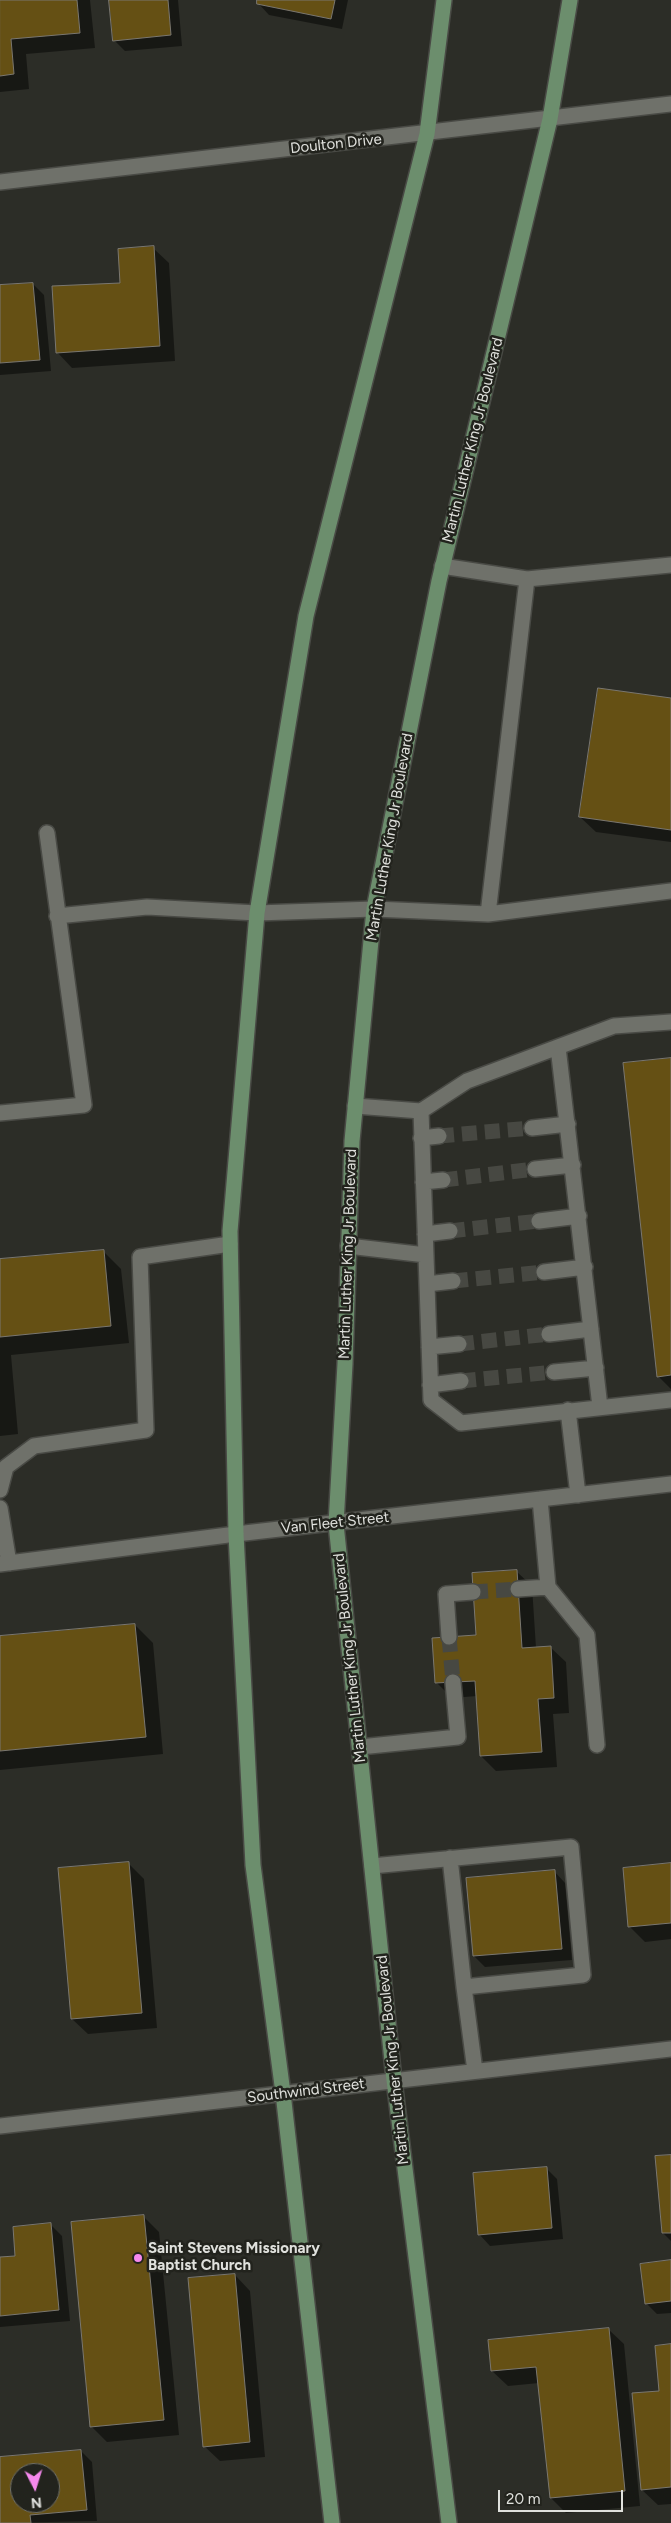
<!DOCTYPE html>
<html>
<head>
<meta charset="utf-8">
<style>
  body { margin:0 }
  #map { position:relative; width:671px; height:2523px; overflow:hidden; background:#2c2d27; font-family:Figtree,sans-serif }
  canvas { display:block }
  .north { position:absolute; left:10px; top:2463px; width:50px; height:50px; box-sizing:border-box; background:#22231d; border:1px solid #6e6f6a; border-radius:50%; rotate:175deg; font-size:14px; font-weight:700; line-height:20px; text-align:center; color:#e0e1dd }
  .north::after { content:''; display:block; margin:auto; width:18px; height:22px; background:#f689ed; clip-path:polygon(50% 0,100% 100%,50% 72%,0 100%) }
  .scale { position:absolute; left:498px; top:2490px; width:125px; height:22px; box-sizing:border-box; border:2px solid #e0e1dd; border-top:0; padding-left:6px; font-size:15px; line-height:18px; white-space:nowrap; color:#e0e1dd; -webkit-text-stroke:4px #22231d; paint-order:stroke }
</style>
</head>
<body>
<div id="map">
<canvas width="671" height="2523"></canvas>
<div class="north">N</div>
<div class="scale">20 m</div>
</div>
<script>
const c = document.querySelector('canvas').getContext('2d');
c.lineJoin = 'round';
function fill(path, color) {
  c.fillStyle = color;
  c.fill(path, 'evenodd');
}
function stroke(path, color, width, dash) {
  c.strokeStyle = color;
  c.lineWidth = width;
  c.lineCap = dash ? 'butt' : 'round';
  c.setLineDash(dash || []);
  c.stroke(path);
}
function drawText(font, color, halo, rows, align = 'center') {
  c.font = font + ' Figtree,sans-serif';
  c.lineWidth = 5;
  c.setLineDash([]);
  c.textBaseline = 'middle';
  c.strokeStyle = halo;
  c.fillStyle = color;
  for (const [text, x, y, turn = 0] of rows) {
    c.save();
    c.translate(x, y);
    c.rotate((+turn || 0) * Math.PI / 180);
    c.textAlign = isNaN(turn) ? turn : align;
    if (halo) c.strokeText(text, 0, 0);
    c.fillText(text, 0, 0);
    c.restore();
  }
}
fill(new Path2D(`
  M0,0H90L95,48L26,54L29,89L0,92Z
  M111,0H178L182,46L125,51L114,40Z
  M259,0H348L342,29L269,15L258,3Z
  M153,248L169,263L175,361L72,368L57,352Z
  M33,284L44,295L51,371L0,375V287Z
  M671,699V842L596,832L580,817Z
  M671,1059V1389L658,1376Z
  M103,1251L121,1269L129,1343L11,1355L18,1434L0,1436V1261Z
  M516,1571L532,1586L536,1648L550,1647L566,1662L569,1713L553,1714L557,1767L496,1771L481,1756L477,1696L452,1698L436,1682L477,1636Z
  M135,1625L153,1643L163,1754L0,1770V1637Z
  M128,1863L144,1879L157,2028L88,2034L72,2019Z
  M671,1865V1939L645,1942L629,1926Z
  M554,1871L565,1883L572,1960L485,1967L474,1956Z
  M671,2156V2241L663,2233Z
  M546,2168L557,2179L563,2239L490,2246L479,2234Z
  M144,2217L159,2232L179,2435L107,2442L92,2427Z
  M51,2225L62,2236L70,2321L0,2327V2258L17,2257Z
  M671,2261V2313L657,2314L646,2303Z
  M235,2275L250,2291L265,2457L220,2461L204,2446Z
  M608,2329L624,2344L640,2506L566,2513L551,2498L539,2383L508,2386L492,2371Z
  M671,2346V2504L658,2505L642,2490Z
  M81,2451L92,2462L97,2521L0,2523V2458ZM20,2473H50V2503H20Z`), '#0007');
const building = new Path2D(`
  M0,0H77L80,33L11,39L14,74L0,76Z
  M109,0H168L171,35L113,41Z
  M257,0H335L331,19L257,4Z
  M154,246L160,346L56,353L52,286L120,283L118,249Z
  M33,283L40,360L0,363V285Z
  M598,688L671,698V830L579,817Z
  M671,1058V1375L657,1377L623,1063Z
  M104,1250L111,1326L0,1337V1259Z
  M517,1570L522,1648L551,1646L554,1698L538,1699L542,1752L480,1756L475,1681L435,1683L432,1638L476,1635L472,1573Z
  M135,1624L146,1737L0,1751V1636Z
  M129,1862L142,2013L71,2019L58,1868Z
  M671,1863V1923L628,1927L623,1868Z
  M555,1870L562,1949L473,1956L466,1878Z
  M671,2155V2233H662L655,2156Z
  M547,2167L552,2228L478,2235L473,2173Z
  M144,2215L164,2420L90,2427L71,2222Z
  M51,2223L59,2310L0,2316V2257L15,2256L13,2227Z
  M671,2260V2301L645,2304L640,2264Z
  M235,2274L250,2442L203,2447L188,2278Z
  M609,2328L625,2491L550,2498L536,2367L491,2371L488,2340Z
  M671,2344V2487L641,2490L632,2393L659,2391L655,2346Z
  M81,2450L87,2510L30,2515L31,2523H0V2457ZM20,2473H50V2503H20Z`);
fill(building, '#655014');
stroke(building, '#7a7770', 1);
stroke(new Path2D(`
  M439,1136L532,1128
  M443,1180L535,1169
  M450,1231L539,1221
  M453,1281L544,1272
  M459,1344L549,1334
  M461,1381L554,1372
  M473,1592L518,1589
  M449,1637L453,1682`), '#474842', 15, [15, 8]);
const minor = new Path2D(`
  M0,182L671,104
  M442,566L527,579
  M488,914L527,579L671,565
  M57,916L147,907L257,913L374,909L488,914L671,891
  M558,1047L600,1407
  M355,1106L421,1111L431,1400L461,1423L671,1400
  M421,1111L467,1081L614,1026L671,1022
  M0,1113L84,1105L47,833
  M532,1128L568,1124
  M421,1138L439,1136
  M535,1169L573,1165
  M423,1182L443,1180
  M539,1221L579,1216
  M425,1234L450,1231
  M348,1246L426,1255
  M544,1272L585,1267
  M427,1284L453,1281
  M549,1334L591,1329
  M429,1347L459,1344
  M554,1372L596,1368
  M430,1385L461,1381
  M568,1410L578,1495
  M0,1490L6,1467L34,1446L146,1430L140,1257L230,1244
  M540,1499L548,1587L587,1635L597,1745
  M0,1508L9,1563
  M0,1564L236,1534L671,1484
  M518,1589L548,1587
  M449,1637L446,1594L473,1592
  M360,1747L458,1737L453,1682
  M372,1866L571,1847L583,1975L464,1987L450,1858
  M464,1987L475,2071
  M0,2126L671,2049`);
const major = new Path2D(`
  M332,2523L283,2093L253,1865L236,1534L230,1231L257,913L306,616L427,134L444,0
  M449,2523L394,2080L336,1524L345,1364L352,1141L374,909L439,581L550,119L570,0`);
stroke(minor, '#494a45', 18);
stroke(major, '#494a45', 18);
stroke(minor, '#6f716a', 15);
stroke(major, '#6c8e6d', 15);
for (const [x, y, r, color] of [
  [138,2258,5,"#f689ed"]
]) {
  const dot = new Path2D();
  dot.arc(x, y, r, 0, 2 * Math.PI);
  c.fillStyle = color;
  c.fill(dot);
  stroke(dot, '#22231d', 2);
}
drawText('15px', '#e0e1dd', '#22231d', [
  ["Doulton Drive",336,144,-6],
  ["Martin Luther King Jr Boulevard",473,440,-76],
  ["Martin Luther King Jr Boulevard",390,837,-80],
  ["Martin Luther King Jr Boulevard",348,1254,-88],
  ["Van Fleet Street",335,1523,-6],
  ["Martin Luther King Jr Boulevard",350,1658,-96],
  ["Martin Luther King Jr Boulevard",393,2060,-96],
  ["Southwind Street",306,2091,-7]
]);
drawText('bold 15px', '#e0e1dd', '#22231d', [
  ["Saint Stevens Missionary",148,2249],
  ["Baptist Church",148,2266]
], 'left');
</script>
</body>
</html>
